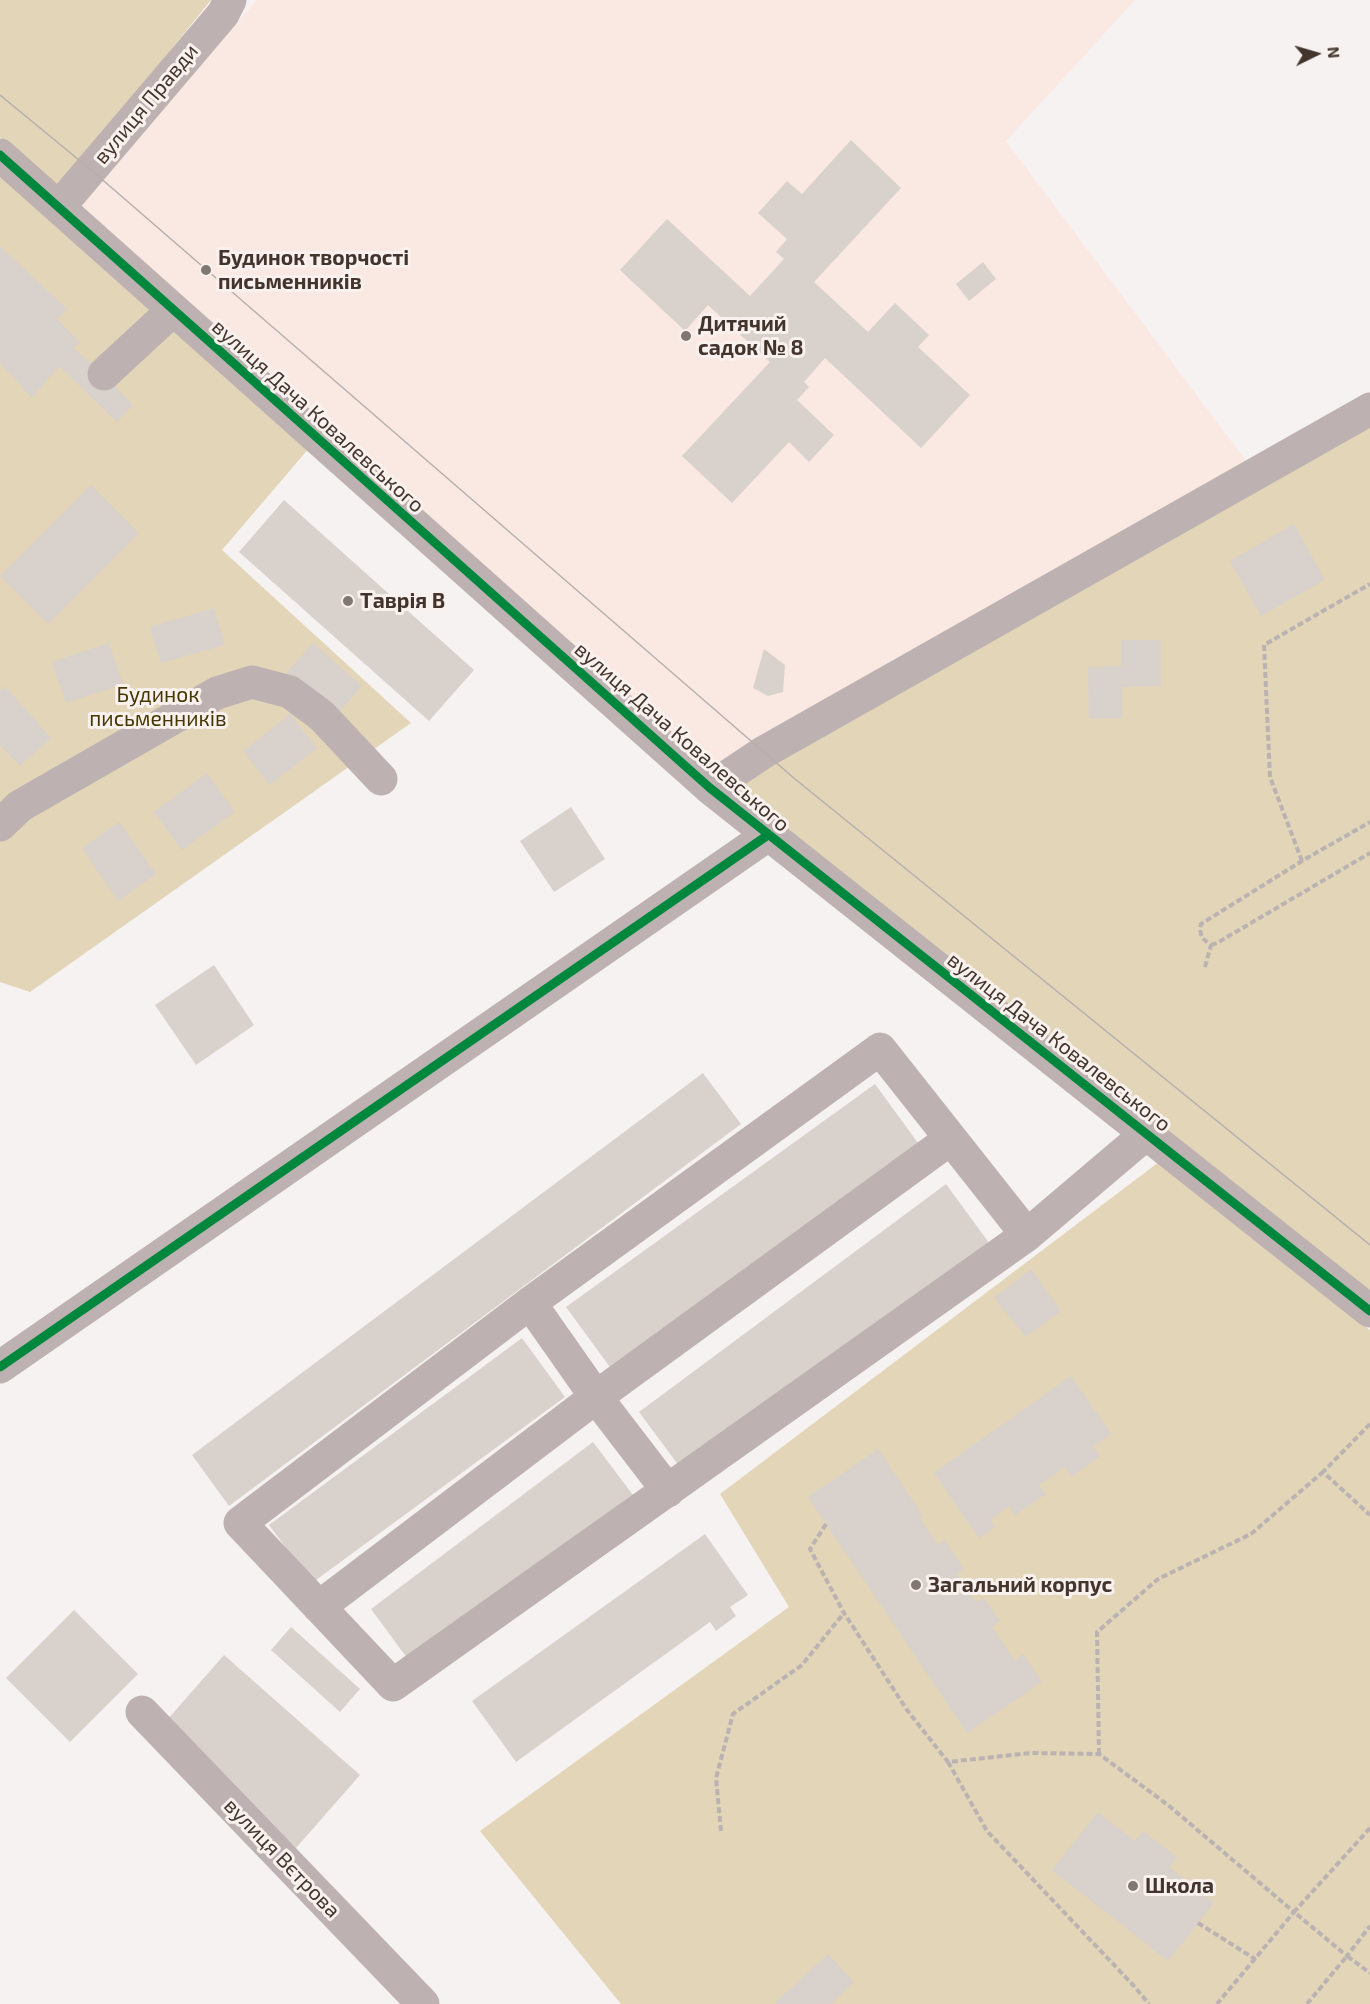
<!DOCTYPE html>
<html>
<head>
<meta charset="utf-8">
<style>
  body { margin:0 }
  #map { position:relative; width:1370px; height:2004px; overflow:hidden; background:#f6f2f1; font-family:"Exo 2",sans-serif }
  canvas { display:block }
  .north { position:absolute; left:1286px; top:24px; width:60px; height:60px; -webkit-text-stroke:4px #f9f1ee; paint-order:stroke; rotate:85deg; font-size:16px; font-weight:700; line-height:24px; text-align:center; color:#43342d }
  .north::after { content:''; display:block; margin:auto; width:21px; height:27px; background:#43342d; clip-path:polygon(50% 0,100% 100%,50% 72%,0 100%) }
</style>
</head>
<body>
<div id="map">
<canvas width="1370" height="2004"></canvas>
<div class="north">N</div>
</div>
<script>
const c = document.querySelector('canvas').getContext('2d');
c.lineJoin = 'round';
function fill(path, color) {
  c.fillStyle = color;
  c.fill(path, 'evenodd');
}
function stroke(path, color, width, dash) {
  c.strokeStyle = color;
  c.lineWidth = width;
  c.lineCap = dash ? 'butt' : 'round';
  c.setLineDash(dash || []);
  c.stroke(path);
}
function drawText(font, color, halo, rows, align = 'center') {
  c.font = font + ' "Exo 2",sans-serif';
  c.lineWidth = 6;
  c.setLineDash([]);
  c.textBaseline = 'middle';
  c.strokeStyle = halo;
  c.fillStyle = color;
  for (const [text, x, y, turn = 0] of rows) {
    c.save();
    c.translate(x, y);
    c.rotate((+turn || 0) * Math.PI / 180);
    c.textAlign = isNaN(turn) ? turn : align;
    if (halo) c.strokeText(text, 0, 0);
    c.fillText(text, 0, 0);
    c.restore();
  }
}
fill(new Path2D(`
  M257,0H1135L1006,141L1250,466L705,779L76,207Z`), '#fae9e2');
fill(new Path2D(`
  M0,0H211L59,189L0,137Z
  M0,175L310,447L222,550L411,723L30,992L0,982Z
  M1370,423V1298L727,788Z
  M1159,1162L1370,1330V2004H621L480,1831L789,1607L720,1494Z`), '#e2d5b8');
fill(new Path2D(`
  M851,140L901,188L814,282L868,332L895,303L929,335L918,347L970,395L921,448L825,358L804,382L809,387L797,400L834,435L809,462L789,442L732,503L682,456L770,362L708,305L685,331L620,270L667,219L750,296L784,259L776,252L787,239L758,213L787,181L802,194Z
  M0,246L67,309L57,319L80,342L74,349L104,374L133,405L117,422L59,366L32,398L0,363Z
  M983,262L996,279L969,301L956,284Z
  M91,485L139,533L48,624L0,576Z
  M284,500L474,670L429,721L239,552Z
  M1294,524L1325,580L1261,616L1230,561Z
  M214,608L225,645L161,663L150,627Z
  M1121,640H1161V686L1122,687V718L1089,719L1088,667L1121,666Z
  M109,643L123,684L66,703L52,662Z
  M313,643L362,686L335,717L286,673Z
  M764,649L785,665L783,692L768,696L753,688Z
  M5,686L51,738L20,766L0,745V691Z
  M290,714L317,748L270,785L243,751Z
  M207,773L235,812L182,850L154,812Z
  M571,807L605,859L554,892L520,841Z
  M119,822L156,874L118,901L82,848Z
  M214,965L254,1025L196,1065L155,1005Z
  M703,1073L741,1124L229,1506L192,1455Z
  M875,1084L921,1147L612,1370L566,1307Z
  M946,1184L992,1247L685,1474L639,1412Z
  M1031,1269L1061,1311L1026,1337L994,1298Z
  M522,1338L565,1397L312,1583L269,1525Z
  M1071,1376L1111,1434L1093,1447L1100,1456L1071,1477L1065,1467L1039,1485L1046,1494L1015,1515L1009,1506L990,1520L995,1527L979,1538L934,1473Z
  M593,1442L633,1495L410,1662L371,1609Z
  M878,1449L923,1516L920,1518L938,1545L944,1540L964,1569L957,1574L976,1602L983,1597L1000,1621L992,1627L1015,1661L1023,1654L1042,1682L967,1733L808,1497Z
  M705,1534L748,1595L730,1607L736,1616L716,1631L710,1622L516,1762L472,1701Z
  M74,1610L138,1674L70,1742L6,1678Z
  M291,1627L360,1689L340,1712L271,1650Z
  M224,1655L360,1775L296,1848L160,1728Z
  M1098,1812L1135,1841L1143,1831L1177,1857L1169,1867L1214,1903L1168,1961L1052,1870Z
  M828,1954L854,1982L831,2004H774Z`), '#d9d2cc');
stroke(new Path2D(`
  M1302,861L1270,777L1264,645L1370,584
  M1211,945L1217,943L1370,853
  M1205,967L1211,945C1202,939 1199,935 1201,924L1302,861L1370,822
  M1370,1424L1323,1472L1370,1515
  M826,1524L810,1549L844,1613L907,1710L948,1762L1031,1753L1099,1754L1168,1805L1294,1912L1217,2004
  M1099,1754L1097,1632L1158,1579L1251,1534L1323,1472
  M948,1762L987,1831L1133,1985L1149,2004
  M1370,1828L1294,1912L1347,1956L1370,1926
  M721,1831L716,1778L733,1714L802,1665L844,1613
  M1198,1923L1255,1959
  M1307,2004L1347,1956L1370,1973`), '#bab3b2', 4, [6, 3]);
stroke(new Path2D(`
  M0,155L710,788L1370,1311
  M59,207L223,14L230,0
  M104,374L172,311
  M710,788L764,752L1370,409
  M0,825L20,806L217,693L252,682L290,692L322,716L381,779
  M1027,1235L880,1049L530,1303L240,1523L393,1685L1027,1235L1146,1134
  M530,1303L596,1397L668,1491
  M0,1367L768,835
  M319,1607L596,1397L949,1140
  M142,1712L423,2004`), '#bdb2b1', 33);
stroke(new Path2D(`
  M0,95L90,169L795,779L1370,1245`), '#b6afae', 1.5);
stroke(new Path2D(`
  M0,155L710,788L1370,1311
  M0,1367L768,835`), '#00873e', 9);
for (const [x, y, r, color] of [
  [206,270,6,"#827672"],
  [686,336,6,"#827672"],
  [348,601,6,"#827672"],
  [916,1585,6,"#827672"],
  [1133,1886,6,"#827672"]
]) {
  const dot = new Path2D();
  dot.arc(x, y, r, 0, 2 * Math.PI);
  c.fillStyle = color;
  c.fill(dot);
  stroke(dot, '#f9f1ee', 2);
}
drawText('21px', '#43342d', '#f9f1ee', [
  ["вулиця Правди",146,104,-50],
  ["вулиця Дача Ковалевського",318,416,42],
  ["вулиця Дача Ковалевського",682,737,41],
  ["вулиця Дача Ковалевського",1059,1042,38],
  ["вулиця Вєтрова",282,1858,46]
]);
drawText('bold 21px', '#43342d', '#f9f1ee', [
  ["Будинок творчості",218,258],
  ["письменників",218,282],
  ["Дитячий",698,324],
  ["садок № 8",698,348],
  ["Таврія В",360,601],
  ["Загальний корпус",928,1585],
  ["Школа",1145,1886]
], 'left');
drawText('21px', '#463600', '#f9f1ee', [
  ["Будинок",158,695],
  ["письменників",158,719]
]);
</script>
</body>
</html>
